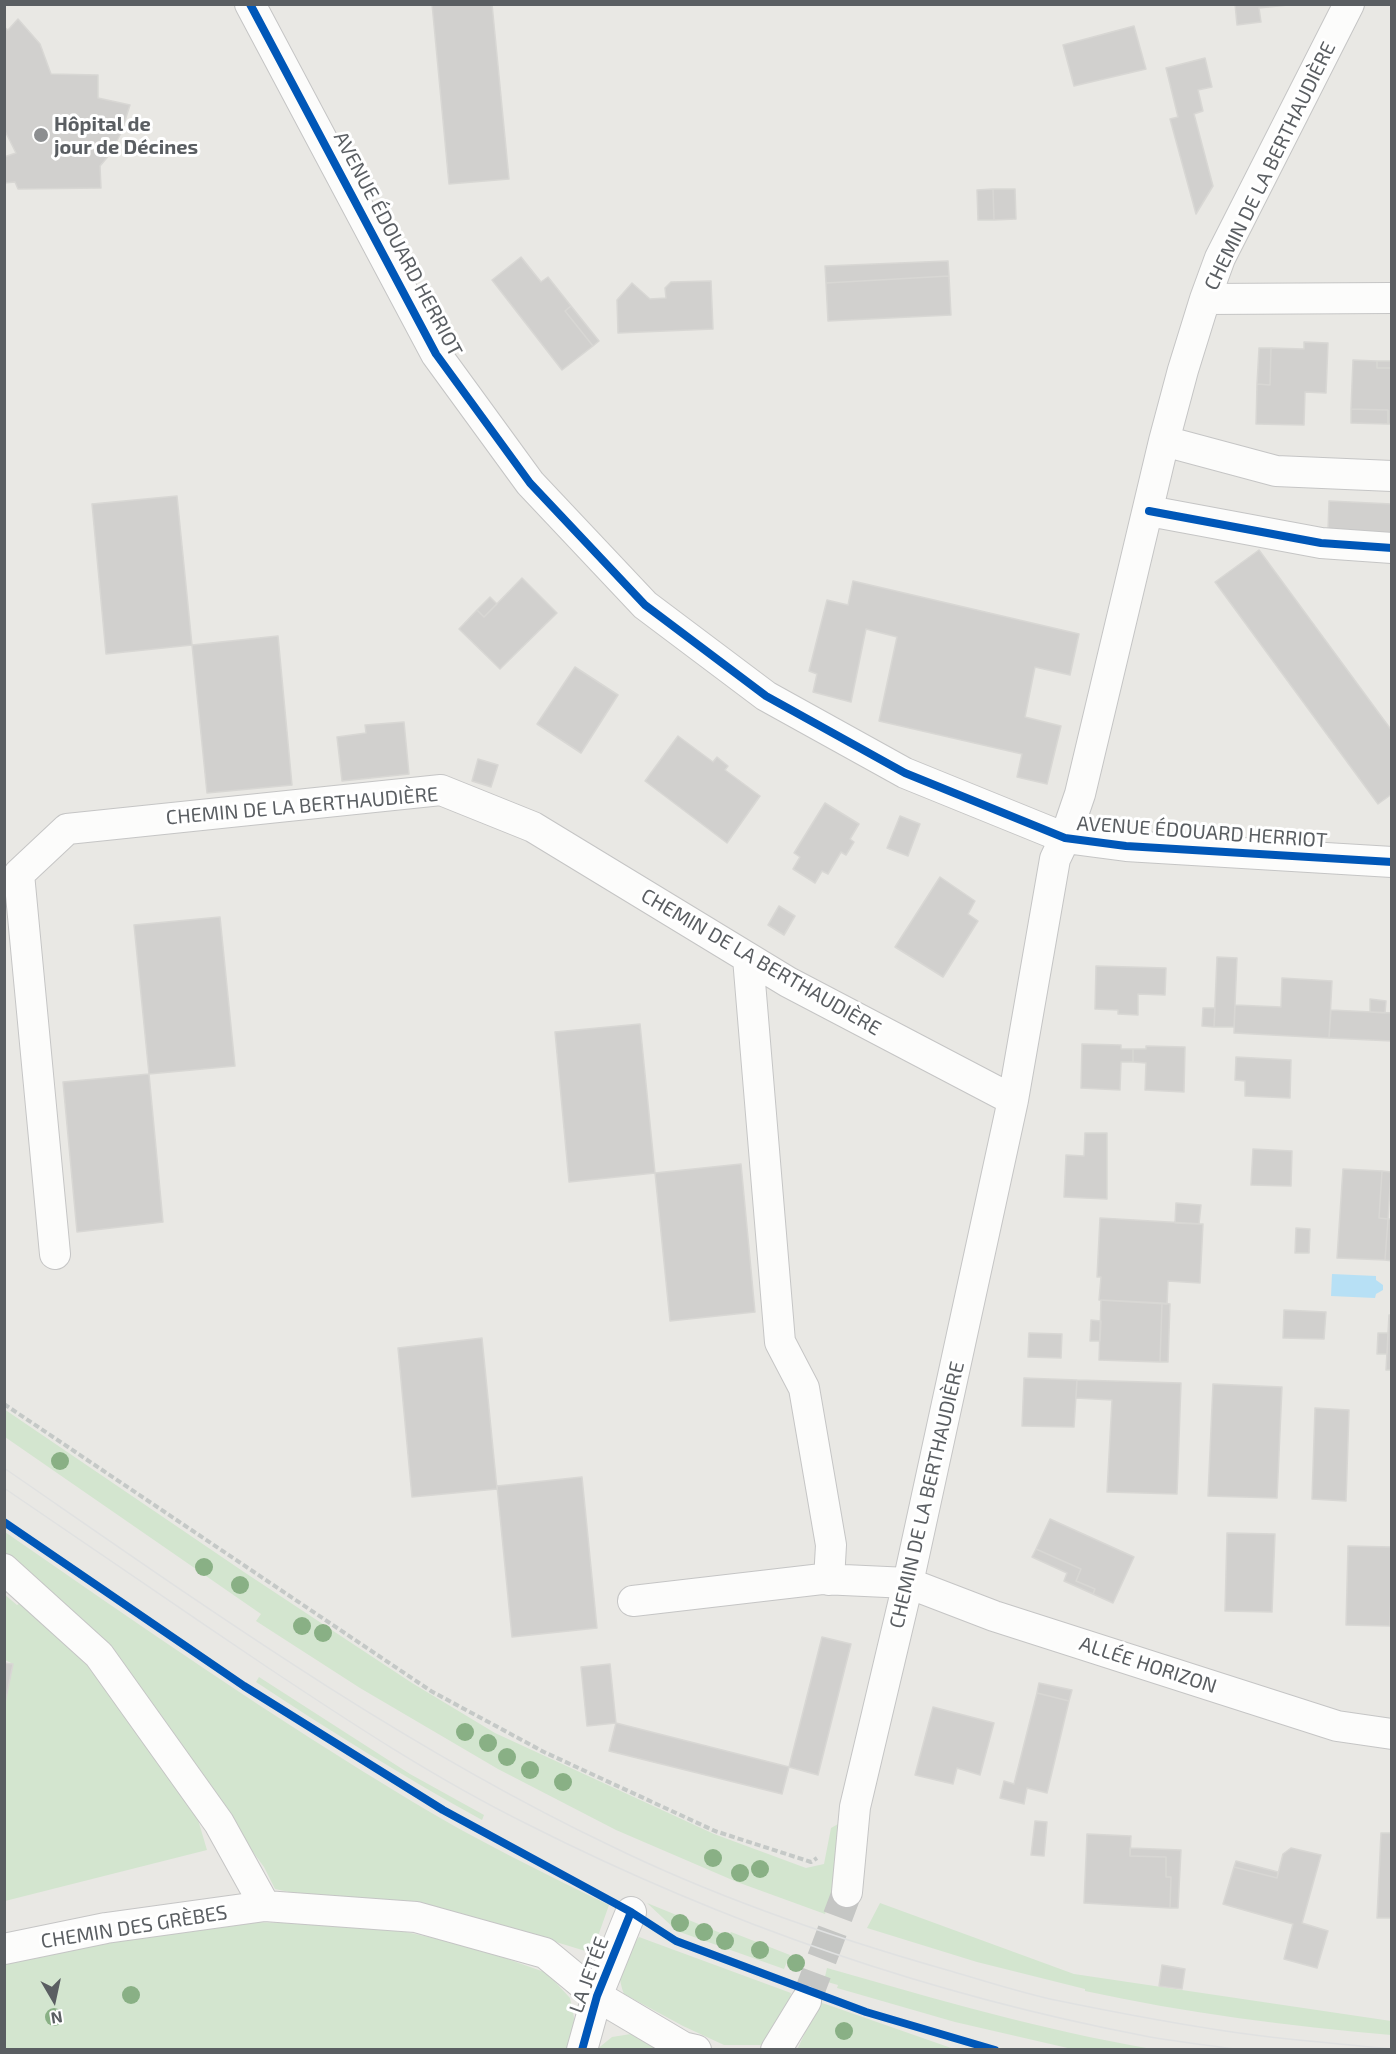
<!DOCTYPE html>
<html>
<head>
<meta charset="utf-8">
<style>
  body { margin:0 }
  #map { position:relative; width:1396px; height:2054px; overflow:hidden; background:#e9e8e4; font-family:"Exo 2",sans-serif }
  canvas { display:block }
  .frame { position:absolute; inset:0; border:6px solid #5a5e62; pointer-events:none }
  .north { position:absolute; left:24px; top:1970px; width:60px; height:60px; -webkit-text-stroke:4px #fff; paint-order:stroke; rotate:171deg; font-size:16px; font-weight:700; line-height:24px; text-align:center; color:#5a5e62 }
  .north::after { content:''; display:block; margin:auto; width:21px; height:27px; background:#5a5e62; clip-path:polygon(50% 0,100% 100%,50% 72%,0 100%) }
</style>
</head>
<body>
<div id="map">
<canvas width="1396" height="2054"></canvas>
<div class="frame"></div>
<div class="north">N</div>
</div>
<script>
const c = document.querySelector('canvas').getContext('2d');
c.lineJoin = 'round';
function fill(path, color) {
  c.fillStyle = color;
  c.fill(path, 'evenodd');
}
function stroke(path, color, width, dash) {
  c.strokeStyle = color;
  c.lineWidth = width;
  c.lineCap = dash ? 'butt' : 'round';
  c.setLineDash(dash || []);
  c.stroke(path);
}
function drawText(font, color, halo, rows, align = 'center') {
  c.font = font + ' "Exo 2",sans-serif';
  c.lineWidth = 6;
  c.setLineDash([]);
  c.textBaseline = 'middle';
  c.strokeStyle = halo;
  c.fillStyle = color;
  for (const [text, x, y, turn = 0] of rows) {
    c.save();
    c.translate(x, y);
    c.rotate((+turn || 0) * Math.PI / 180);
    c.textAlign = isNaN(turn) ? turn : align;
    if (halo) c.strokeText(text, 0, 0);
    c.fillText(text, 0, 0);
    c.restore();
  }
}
fill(new Path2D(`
  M4,1409L244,1572L412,1683L495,1733L714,1834L806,1868L824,1864L831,1828L840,1823L834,1886L825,1914L737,1882L616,1830L498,1769L360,1688L256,1621L261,1614L5,1437Z
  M5,1532C138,1624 273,1718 413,1802C476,1840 543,1873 609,1905L592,1953L533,1935L398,1901L294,1893L275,1889L264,1867L122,1675L196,1813L207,1850L5,1901L4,1708L13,1664L5,1660L4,1594L17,1605L42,1590L5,1557Z
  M259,1677L410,1774L484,1815L482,1820C404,1777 330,1731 256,1682Z
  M647,1903L728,1936L731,1932L790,1955L784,1969L677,1931Z
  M880,1903L1074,1974L1391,2021V2035C1289,2026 1186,2013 1085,1991V1989L977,1962L867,1928Z
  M253,1922L379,1926L474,1947L547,1973L570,1998L577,2032L571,2050L5,2049L4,1961L139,1932Z
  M639,1937L791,1993L786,2020L763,2045H724L683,2026L624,1994C614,1967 623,1957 639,1937Z
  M827,1968C935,1999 1042,2030 1152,2049H1072L955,2022L837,1988L838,1985L824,1981Z
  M819,2002L834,2007L954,2049L797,2050Z
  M631,2034L657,2049L596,2050L612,2037Z`), '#d3e5cf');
fill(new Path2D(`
  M1332,1274L1376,1276V1280L1383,1285V1290L1376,1294L1375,1298L1331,1296Z`), '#b7e0f5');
const building = new Path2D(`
  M432,4H492L509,179L449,184Z
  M1235,4H1288V5L1259,8L1261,22L1237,25Z
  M18,19L40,44L51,74L98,75V98L130,105L121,133L110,154L100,166L101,188L18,189L15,182L4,183V157L16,153L4,129V27L8,30Z
  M1134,26L1146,69L1074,86L1063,45Z
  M1205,58L1212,87L1198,90L1203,111L1194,114L1213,186L1196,214L1170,119L1178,117L1166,68Z
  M993,189H1015L1016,219L994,220Z
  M993,189L994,220H978L977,190Z
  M521,257L541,282L548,277L571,306L565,311L593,346L562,370L492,280Z
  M948,261L949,276L826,283L825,266Z
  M949,276L951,315L828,321L826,283Z
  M711,281L713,329L618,333L617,300L632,283L650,299L666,298L665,288L671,282Z
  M571,306L599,341L593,346L565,311Z
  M1304,342L1328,343L1326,393L1305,392L1304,425L1256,424L1257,384L1270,385L1271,348L1304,349Z
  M1259,348H1271L1270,385L1257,384Z
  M1353,360L1377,361V368H1392V424H1388V410L1351,409Z
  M1377,361H1392V368H1377Z
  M1351,409L1388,410V424L1351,423Z
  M177,496L192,645L106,654L92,504Z
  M1329,501L1392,504V533L1328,531Z
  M1259,550L1392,731V794L1378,804L1215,582Z
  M522,578L557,613L500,669L459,629L477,610L484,617Z
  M853,581L1079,634L1070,675L1035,667L1025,717L1061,726L1047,784L1017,777L1022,754L879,721L897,637L866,629L851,702L813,692L817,674L809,671L827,600L848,605Z
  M490,597L497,604L484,617L477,610Z
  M278,636L292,785L207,793L192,645Z
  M575,667L618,695L581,753L537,724Z
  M404,722L409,774L342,781L337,737L366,733L365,725Z
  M678,736L713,762L717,757L728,766L725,770L760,796L727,843L645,781Z
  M478,759L498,765L491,787L472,781Z
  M825,803L859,824L850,839L854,842L846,855L841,852L828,874L822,871L815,883L793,869L800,857L794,853Z
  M900,816L920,824L908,856L887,848Z
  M940,877L975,901L968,914L978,921L943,977L895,947Z
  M779,906L795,916L784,935L768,925Z
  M220,917L235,1066L149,1074L134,925Z
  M1217,957L1237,958L1234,1027H1214Z
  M1096,966L1166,968L1165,995L1138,994V1015L1118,1014V1010L1095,1009Z
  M1282,978L1332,981L1329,1038L1234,1033L1235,1005L1281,1007Z
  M1370,999L1386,1001L1385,1013L1370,1012Z
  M1203,1008H1215L1214,1027L1202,1026Z
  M1331,1010L1392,1013V1041L1329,1038Z
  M640,1024L655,1173L569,1182L555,1032Z
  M1082,1044L1121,1045V1049H1133V1062H1121L1120,1090L1081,1088Z
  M1146,1046L1185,1047L1184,1092L1145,1090L1146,1063L1133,1062V1049H1146Z
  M1236,1057L1291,1060L1290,1098L1245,1096V1081L1235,1080Z
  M149,1074L163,1222L77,1232L63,1082Z
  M1085,1133H1107V1199L1064,1197L1066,1155L1084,1156Z
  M1253,1149L1292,1151L1291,1186L1251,1185Z
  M741,1164L755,1312L670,1321L655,1173Z
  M1343,1169L1382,1171L1379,1218L1388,1219L1385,1260L1337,1258Z
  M1382,1171L1391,1172L1388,1219L1379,1218Z
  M1176,1203L1201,1205L1199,1224L1175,1223Z
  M1100,1218L1203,1224L1200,1283L1168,1281L1167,1304L1099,1300L1101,1277H1097Z
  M1388,1219H1392V1261L1385,1260Z
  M1296,1228L1310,1229L1309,1253H1295Z
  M1101,1300L1162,1303L1160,1362L1099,1360Z
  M1162,1303L1170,1304L1168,1362H1160Z
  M1284,1310L1326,1312L1324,1339L1283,1338Z
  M1389,1315H1392V1370H1386Z
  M1091,1320L1101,1321L1100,1341H1090Z
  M1029,1333L1062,1334L1061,1358L1028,1357Z
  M1378,1333H1388L1387,1354H1377Z
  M482,1338L497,1489L412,1497L398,1348Z
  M1024,1378L1077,1380L1074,1427L1022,1426Z
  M1077,1380L1181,1383L1177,1494L1107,1492L1112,1400L1076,1398Z
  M1213,1384L1282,1387L1277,1498L1208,1496Z
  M1315,1408L1349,1410L1346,1501L1312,1499Z
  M582,1477L597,1628L512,1637L497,1486Z
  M1050,1519L1134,1557L1113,1603L1093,1594L1095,1589L1076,1581L1081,1569L1036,1549Z
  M1227,1533L1275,1534L1272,1612L1225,1611Z
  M1348,1546L1392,1547L1390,1626L1346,1625Z
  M1036,1549L1081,1569L1076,1581L1095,1589L1093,1594L1064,1581L1067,1573L1032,1557Z
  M822,1637L851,1644L818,1775L789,1767Z
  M4,1663L13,1664L4,1708Z
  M610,1664L616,1723L587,1726L581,1667Z
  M1039,1683L1072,1690L1069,1701L1037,1693Z
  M1037,1693L1069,1701L1047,1793L1027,1788L1024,1804L1000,1798L1004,1781L1014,1784Z
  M933,1707L994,1723L980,1775L957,1768L953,1784L915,1775Z
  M616,1723L789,1767L782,1794L609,1751Z
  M1035,1821L1047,1822L1044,1856L1031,1855Z
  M1381,1833H1392V1918H1377Z
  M1087,1834L1131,1836L1130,1856L1166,1857V1877H1171L1170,1908L1084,1903Z
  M1130,1848L1181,1850L1178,1908H1170L1171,1877H1166V1857L1130,1856Z
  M1291,1848L1321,1855L1302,1923L1328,1931L1317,1968L1284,1959L1293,1924L1223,1904L1234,1867L1277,1878L1283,1854Z
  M1236,1861L1278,1872L1277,1878L1234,1867Z
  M1162,1965L1185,1969L1182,1989L1159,1986Z`);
fill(building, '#d1d0ce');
stroke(building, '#d8d7d4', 1.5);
stroke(new Path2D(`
  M806,2001L847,1892`), '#c5c6c4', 30, [30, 15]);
const street = new Path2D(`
  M250,4L436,354L530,483L645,605L766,696L905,773L1065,838L1126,846L1392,862
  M1205,299L1392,298
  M1164,441L1276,471L1392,476
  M1149,511L1321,543L1392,548
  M748,958L780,1342L804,1388L831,1545L829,1580
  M55,1254L19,874L67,829L441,790L533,827L788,982L1013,1100
  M4,1569L99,1655L219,1823L265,1906
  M633,1601L822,1579L908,1583L994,1616L1337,1726L1392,1734
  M847,1892L855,1807L908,1583L1013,1100L1055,859L1065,838L1080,794L1164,441L1183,370L1205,299L1220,258L1349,4
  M4,1949L106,1928L265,1906L416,1917L545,1953L597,1996L683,2047L696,2050
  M582,2050L597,1996L631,1912
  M776,2050L806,2001`);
stroke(street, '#c5c5c5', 32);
stroke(new Path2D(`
  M4,1404L431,1691L544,1752L715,1831L811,1862L817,1858`), '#c5c9c7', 4, [6, 3]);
stroke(street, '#fcfcfb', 30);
stroke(new Path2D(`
  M4,1468C200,1603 394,1742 609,1845C717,1898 831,1937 947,1970C981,1980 1015,1991 1050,1999C1113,2012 1176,2024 1239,2033C1289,2040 1341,2044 1392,2049
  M4,1488C92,1548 179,1608 267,1667C351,1723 436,1779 527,1824C721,1922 931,1995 1145,2036C1177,2042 1209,2045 1241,2050`), '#e0e1e1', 1.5);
stroke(new Path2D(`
  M250,4L436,354L530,483L645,605L766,696L905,773L1065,838L1126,846L1392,862
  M1149,511L1321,543L1392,548
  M4,1522L244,1686L443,1810L631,1912L676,1941L866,2012L995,2050
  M582,2050L597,1996L631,1912`), '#0057b8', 8);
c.fillStyle = '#89b085';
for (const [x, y] of [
  [60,1461],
  [204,1567],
  [240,1585],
  [302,1626],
  [323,1633],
  [465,1732],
  [488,1743],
  [507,1757],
  [530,1770],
  [563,1782],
  [713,1858],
  [760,1869],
  [740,1873],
  [680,1923],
  [704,1932],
  [725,1941],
  [760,1950],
  [796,1963],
  [131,1995],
  [54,2017],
  [844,2031]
]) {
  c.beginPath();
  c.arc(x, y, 9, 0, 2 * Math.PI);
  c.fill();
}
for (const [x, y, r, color] of [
  [41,135,8,"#8c8e90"]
]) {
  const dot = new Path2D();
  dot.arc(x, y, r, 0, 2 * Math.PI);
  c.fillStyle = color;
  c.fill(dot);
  stroke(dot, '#fff', 2);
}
drawText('bold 20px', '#5a5e62', '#fff', [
  ["Hôpital de",54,124],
  ["jour de Décines",54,147]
], 'left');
drawText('20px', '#5a5e62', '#fff', [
  ["CHEMIN DE LA BERTHAUDIÈRE",1270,166,-64],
  ["AVENUE ÉDOUARD HERRIOT",398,244,62],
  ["CHEMIN DE LA BERTHAUDIÈRE",302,806,-5],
  ["AVENUE ÉDOUARD HERRIOT",1202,832,4],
  ["CHEMIN DE LA BERTHAUDIÈRE",761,962,30],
  ["CHEMIN DE LA BERTHAUDIÈRE",927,1495,-77],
  ["ALLÉE HORIZON",1148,1665,18],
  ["CHEMIN DES GRÈBES",134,1927,-9],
  ["LA JETÉE",589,1975,-70]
]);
</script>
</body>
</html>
